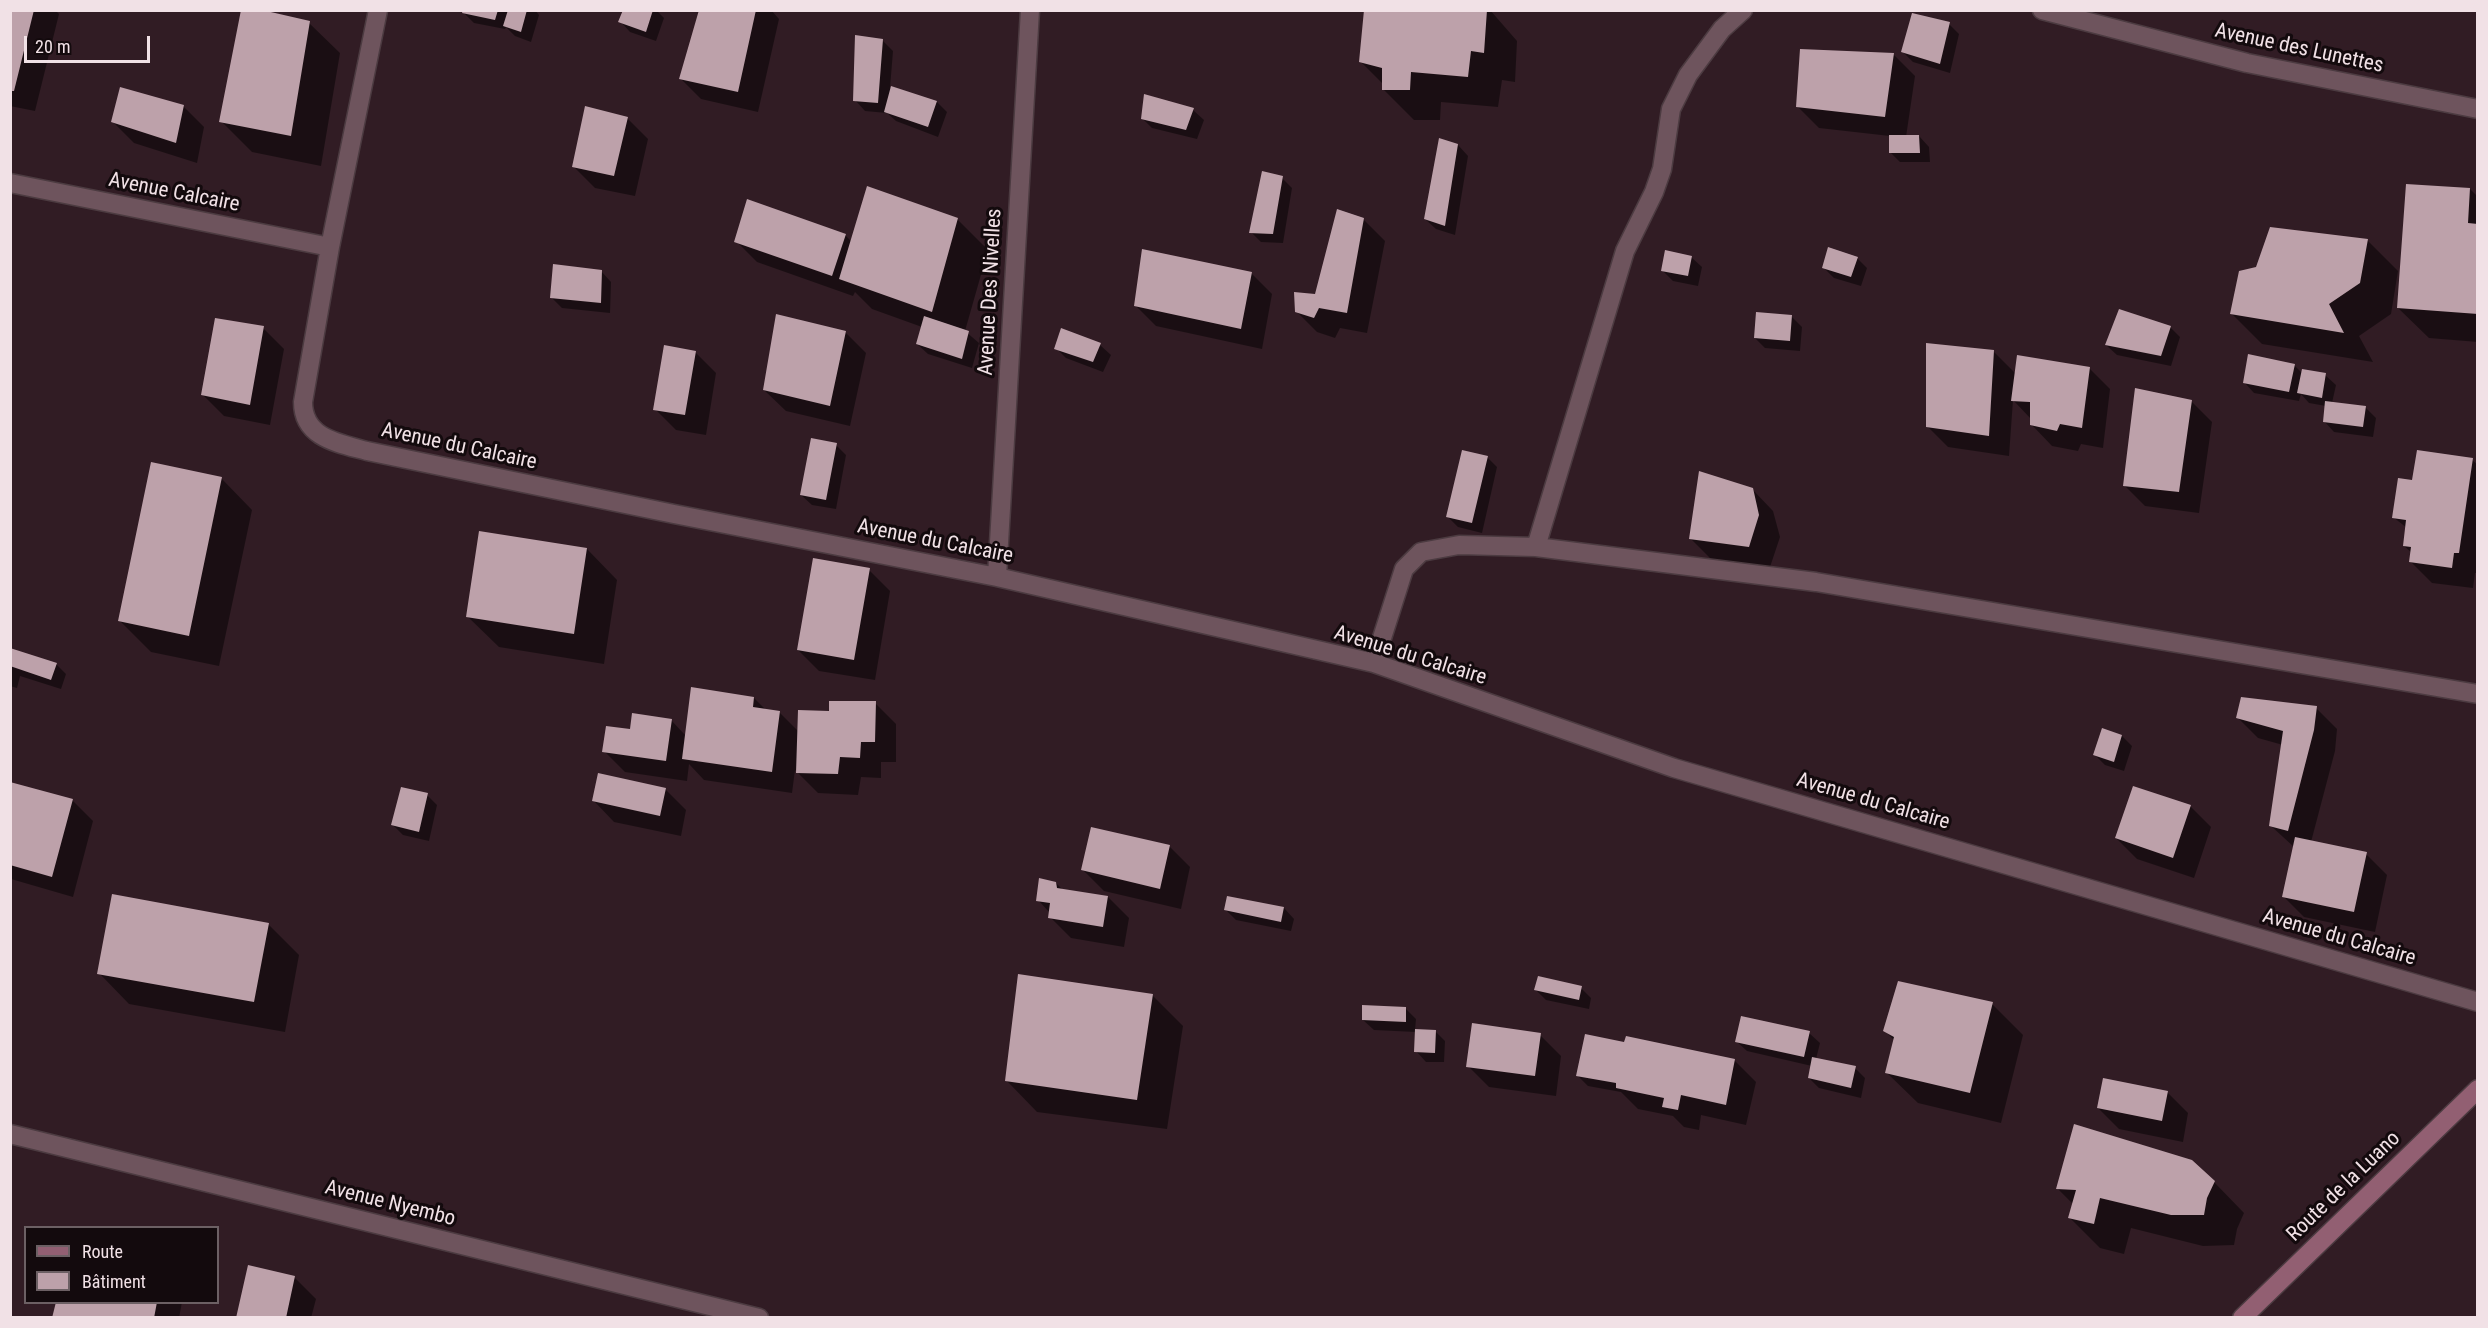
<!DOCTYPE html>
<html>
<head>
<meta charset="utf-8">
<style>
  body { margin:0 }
  #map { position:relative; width:2488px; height:1328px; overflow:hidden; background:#311c24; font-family:"Roboto Condensed",sans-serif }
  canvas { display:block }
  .frame { position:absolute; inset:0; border:12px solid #f1e1e6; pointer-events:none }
  .legend { position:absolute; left:24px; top:1226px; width:195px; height:78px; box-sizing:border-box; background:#130a0d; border:2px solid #6c6064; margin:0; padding:8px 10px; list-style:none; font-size:18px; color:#f1e1e6 }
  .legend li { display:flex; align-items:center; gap:12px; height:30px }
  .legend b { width:30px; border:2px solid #6c6064 }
  .scale { position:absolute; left:24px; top:36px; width:126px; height:27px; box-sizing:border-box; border:3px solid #f1e1e6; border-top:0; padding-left:8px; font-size:18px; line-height:21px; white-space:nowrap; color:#f1e1e6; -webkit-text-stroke:4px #130a0d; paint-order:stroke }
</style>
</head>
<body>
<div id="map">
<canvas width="2488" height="1328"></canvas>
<div class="frame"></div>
<ul class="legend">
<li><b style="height:8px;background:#925f72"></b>Route</li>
<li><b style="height:16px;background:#bda1aa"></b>Bâtiment</li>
</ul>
<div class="scale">20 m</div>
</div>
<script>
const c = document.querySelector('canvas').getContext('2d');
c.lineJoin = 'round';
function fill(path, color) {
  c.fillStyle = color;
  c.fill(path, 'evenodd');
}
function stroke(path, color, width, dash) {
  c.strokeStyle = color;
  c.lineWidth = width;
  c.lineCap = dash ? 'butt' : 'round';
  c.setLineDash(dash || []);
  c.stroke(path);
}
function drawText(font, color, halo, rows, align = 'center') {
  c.font = font + ' "Roboto Condensed",sans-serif';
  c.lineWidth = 6;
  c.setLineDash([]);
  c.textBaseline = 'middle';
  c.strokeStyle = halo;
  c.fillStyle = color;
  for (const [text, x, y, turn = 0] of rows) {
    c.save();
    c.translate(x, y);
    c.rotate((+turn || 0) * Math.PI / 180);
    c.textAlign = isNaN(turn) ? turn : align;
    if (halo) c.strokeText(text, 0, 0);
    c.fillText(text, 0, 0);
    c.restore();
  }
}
fill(new Path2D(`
  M10,10H55L59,14L35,111L10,106Z
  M464,10H535L539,15L531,42L515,36L506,27L505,29L474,23L464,13Z
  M624,10H656L664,18L656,41L630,32L620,21Z
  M701,10H771L779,19L758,112L701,99L680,78Z
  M1366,10H1490L1517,41L1515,82L1502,80L1498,107L1441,102L1440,120H1414L1383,89V84L1361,62Z
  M309,23L340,53L321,166L252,152L221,121Z
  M1949,24L1959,34L1950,73L1913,62L1903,52Z
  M883,41L893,51L890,88L937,102L947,112L938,137L896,121L887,113L865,111L855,100Z
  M1894,55L1915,76L1906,137L1919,136L1929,147L1930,162H1900L1890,152V136L1819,128L1798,107Z
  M183,106L204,127L197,163L134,143L113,122Z
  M1193,110L1204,120L1197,139L1152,128L1142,118Z
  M627,118L648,139L635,196L595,188L574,167Z
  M1458,145L1468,156L1455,235L1436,229L1425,219Z
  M1282,178L1292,188L1283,243L1261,242L1251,232Z
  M2470,189L2478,197V342L2429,338L2398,308Z
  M957,219L988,250L965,331L979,343L972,368L928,354L917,344L922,327L872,309L855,292L853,296L757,262L736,241L845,235L852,242Z
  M1364,220L1385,241L1367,333L1340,328L1335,338L1317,332L1296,311L1316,296Z
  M2367,240L2398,271L2391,314L2359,336L2373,362L2262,344L2231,313Z
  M1691,257L1702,267L1698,286L1673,281L1663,271Z
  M1857,258L1867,268L1861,286L1834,278L1824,268Z
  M601,271L611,282L610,313L562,308L552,298Z
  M1251,273L1272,294L1262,349L1156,326L1135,305Z
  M1791,316L1802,327L1800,351L1765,348L1755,338Z
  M2170,327L2180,337L2171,366L2117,355L2106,345Z
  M263,328L284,349L270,425L224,416L203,395Z
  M1062,330L1100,345L1111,355L1103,372L1066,358L1056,348Z
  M845,332L866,353L850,426L786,411L764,390Z
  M1993,351L2016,374L2089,368L2110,389L2103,448L2081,444L2078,451L2052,446L2031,424V419L2013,400L2009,456L1948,447L1927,426Z
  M695,352L716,373L706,435L676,430L655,409Z
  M2295,366L2302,373L2325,375L2336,385L2332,403L2366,408L2376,418L2373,437L2334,432L2324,421L2326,406L2309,403L2301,394L2299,401L2254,393L2244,382Z
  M2191,401L2212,422L2199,513L2145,506L2124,485Z
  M836,445L846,455L836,509L812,505L801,495Z
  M1487,457L1497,467L1482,533L1458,527L1448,517Z
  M2472,460L2478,465V573H2475L2473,588L2432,583L2411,562L2412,553L2404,546L2407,528L2393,517L2413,483Z
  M152,464L222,479L252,510L219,666L151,652L120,621Z
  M1752,489L1773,511L1780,537L1770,567L1711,559L1690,538Z
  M587,549L617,580L604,664L499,647L468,617Z
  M869,570L890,591L875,680L819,671L798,650Z
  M10,649L56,664L66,674L61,689L20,676L17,688L10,686Z
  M754,698L766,710L779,712L799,732L830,712L875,703L896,724V762H881V778L861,777L858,795L818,793L795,770L792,793L704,780L689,764L687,781L625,772L604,751L631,731L671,720L686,736Z
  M2316,708L2337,729L2335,751L2311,842L2366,854L2387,875L2375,932L2304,917L2283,896L2294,847L2271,826L2283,745L2258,738L2237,717Z
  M2122,736L2132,746L2124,771L2105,765L2095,755Z
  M10,784L72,800L93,821L73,897L11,879Z
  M665,789L686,810L681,836L614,822L594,801Z
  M427,795L437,805L429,841L403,835L393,825Z
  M2190,806L2211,827L2194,878L2137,859L2116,838Z
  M1169,846L1190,867L1181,909L1104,891L1083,870Z
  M1056,883L1063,890L1108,897L1129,918L1124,947L1071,938L1050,917V913L1038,900Z
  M1284,908L1294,919L1291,931L1236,920L1226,910Z
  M269,925L299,955L285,1032L129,1004L99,973Z
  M1581,988L1591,998L1589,1009L1546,1000L1536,990Z
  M1152,995L1183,1026L1167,1129L1037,1112L1007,1081Z
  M1992,1004L2023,1035L2001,1123L1918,1103L1887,1073L1895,1041L1884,1030Z
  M1406,1009L1416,1019L1415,1030L1435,1031L1445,1041L1444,1062H1426L1416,1051V1032L1374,1030L1363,1020Z
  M1809,1033L1820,1043L1816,1059L1855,1068L1865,1078L1861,1098L1819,1088L1809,1078L1812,1066L1747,1051L1736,1041Z
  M1540,1035L1561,1056L1556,1096L1489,1087L1468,1066Z
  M1627,1038L1735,1061L1756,1082L1746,1125L1701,1115L1699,1130L1684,1127L1673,1116L1638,1109L1621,1092L1588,1086L1578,1076L1626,1046Z
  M2167,1092L2188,1113L2183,1142L2119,1129L2098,1108Z
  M2214,1182L2244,1213L2237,1229L2234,1245L2203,1246L2131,1228L2124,1254L2100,1248L2069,1217L2073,1204L2058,1189Z
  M295,1278L316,1299L311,1318H237Z
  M57,1302H182L179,1318H54Z`), '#0007');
fill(new Path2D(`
  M10,10H34L14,91H10Z
  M241,10H262L310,21L291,136L219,122Z
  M463,10H498L495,20L462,13Z
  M508,10H527L521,32L503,26Z
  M623,10H653L646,32L618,22Z
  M699,10H756L738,92L679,79Z
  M1364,10H1487L1484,53L1471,51L1468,77L1411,72L1410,90H1382V68L1359,62Z
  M1912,13L1950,22L1940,64L1901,52Z
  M855,35L883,39L878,103L853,101Z
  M1800,49L1894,53L1885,117L1796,107Z
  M891,86L937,101L928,127L884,112Z
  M120,87L184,105L176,143L111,122Z
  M1144,94L1194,108L1186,130L1141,119Z
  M585,106L628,117L614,176L572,167Z
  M1889,135H1919L1920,153H1889Z
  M1439,138L1458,144L1445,226L1424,219Z
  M1262,171L1283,176L1273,234L1249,233Z
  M2406,184L2470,188L2468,223L2478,224V314L2397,308Z
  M867,186L958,218L932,312L839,279Z
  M747,199L846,234L832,276L734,242Z
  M1337,209L1364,218L1347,313L1319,308L1314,318L1295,312L1294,292L1315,294Z
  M2270,227L2368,239L2360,283L2329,304L2344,333L2230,314L2239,271L2256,267Z
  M1828,247L1858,257L1851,277L1822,268Z
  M1142,249L1252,272L1241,329L1134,306Z
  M1665,250L1692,256L1688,276L1661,271Z
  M553,264L602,270L601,303L550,298Z
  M2119,309L2171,326L2161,356L2105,345Z
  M1756,312L1792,315L1790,341L1754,338Z
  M776,314L846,331L830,406L763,390Z
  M924,316L969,331L962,359L916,344Z
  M215,318L264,326L250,405L201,395Z
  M1061,328L1101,343L1093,362L1054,349Z
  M1926,343L1994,350L1989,436L1926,427Z
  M664,345L696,351L685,415L653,410Z
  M2248,354L2295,364L2289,392L2243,383Z
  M2017,355L2090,367L2082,428L2060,424L2057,431L2030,425V402L2011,401Z
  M2302,369L2326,373L2322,398L2297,393Z
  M2135,388L2192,400L2179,492L2123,486Z
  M2325,401L2366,406L2363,427L2323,422Z
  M811,438L837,443L826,500L800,495Z
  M1462,450L1488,456L1472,523L1446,517Z
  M2417,450L2473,458L2459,553H2454L2452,568L2409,562L2411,547L2403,546L2406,520L2392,518L2398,478L2412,480Z
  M151,462L222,477L189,636L118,621Z
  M1699,471L1753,488L1759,515L1749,547L1689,539Z
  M479,531L587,548L574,634L466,617Z
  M813,558L870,568L854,660L797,650Z
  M10,648L57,663L51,680L10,666Z
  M691,687L754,697L753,707L780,711L772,772L682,759Z
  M2241,697L2317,706L2314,730L2288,831L2269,826L2283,731L2236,718Z
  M829,701H876L875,742H861L860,758L840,757L838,774L796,773L798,710L829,711Z
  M632,713L672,719L666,761L602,752L606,726L630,729Z
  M2102,728L2122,735L2114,762L2093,755Z
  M598,773L666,788L660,816L592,801Z
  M10,782L73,799L52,877L10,865Z
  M2133,786L2191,805L2173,858L2115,838Z
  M401,787L428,793L419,832L391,825Z
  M1091,827L1170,845L1160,889L1081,870Z
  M2295,837L2367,852L2354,912L2282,897Z
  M1039,878L1056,882L1057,888L1108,896L1103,927L1048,918L1050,903L1036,901Z
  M112,894L269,923L254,1002L97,974Z
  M1227,896L1284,907L1281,922L1224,910Z
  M1018,974L1153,994L1137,1100L1005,1081Z
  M1538,976L1582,986L1579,1000L1534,990Z
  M1898,981L1993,1002L1970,1093L1885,1073L1894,1037L1883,1031Z
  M1362,1005L1406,1007V1022L1362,1020Z
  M1741,1016L1810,1031L1804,1057L1735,1042Z
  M1472,1023L1541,1033L1535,1076L1466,1067Z
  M1415,1029L1436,1030L1435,1053L1414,1052Z
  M1585,1034L1624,1042L1626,1036L1735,1059L1726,1105L1681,1095L1678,1110L1662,1107L1664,1098L1616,1088V1083L1576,1076Z
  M1812,1057L1856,1066L1851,1088L1808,1078Z
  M2103,1078L2168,1091L2162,1121L2097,1108Z
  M2074,1124L2192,1160L2215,1181L2207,1198L2204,1215H2171L2100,1198L2094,1224L2068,1218L2076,1190L2056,1189Z
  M248,1265L295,1276L286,1318H236Z
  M56,1302H157L154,1318H52Z`), '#bda1aa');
const street = new Path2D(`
  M378,10L330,247L303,402C303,438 338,443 367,451L674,514L997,577L1374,663L1674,768L2478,1002
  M2042,10L2247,63L2478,109
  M10,183L330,247
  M1536,547L1625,251L1654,192L1662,169L1671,109L1688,75L1722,29L1743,10
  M997,577L1030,10
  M1374,663L1404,569L1421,552L1459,545L1536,547L1816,582L2478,694
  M10,1134L759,1318`);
const secondary = new Path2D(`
  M2242,1318L2478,1089`);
stroke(street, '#4c3b41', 21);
stroke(secondary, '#4c3b41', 21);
stroke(street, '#6e545d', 18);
stroke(secondary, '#925f72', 18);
drawText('21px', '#f1e1e6', '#130a0d', [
  ["Avenue des Lunettes",2299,49,12],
  ["Avenue Calcaire",174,193,11],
  ["Avenue Des Nivelles",991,292,-87],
  ["Avenue du Calcaire",459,447,12],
  ["Avenue du Calcaire",935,542,11],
  ["Avenue du Calcaire",1410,656,17],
  ["Avenue du Calcaire",1873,802,16],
  ["Avenue du Calcaire",2339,938,16],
  ["Route de la Luano",2344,1187,-44],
  ["Avenue Nyembo",390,1204,14]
]);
</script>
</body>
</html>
